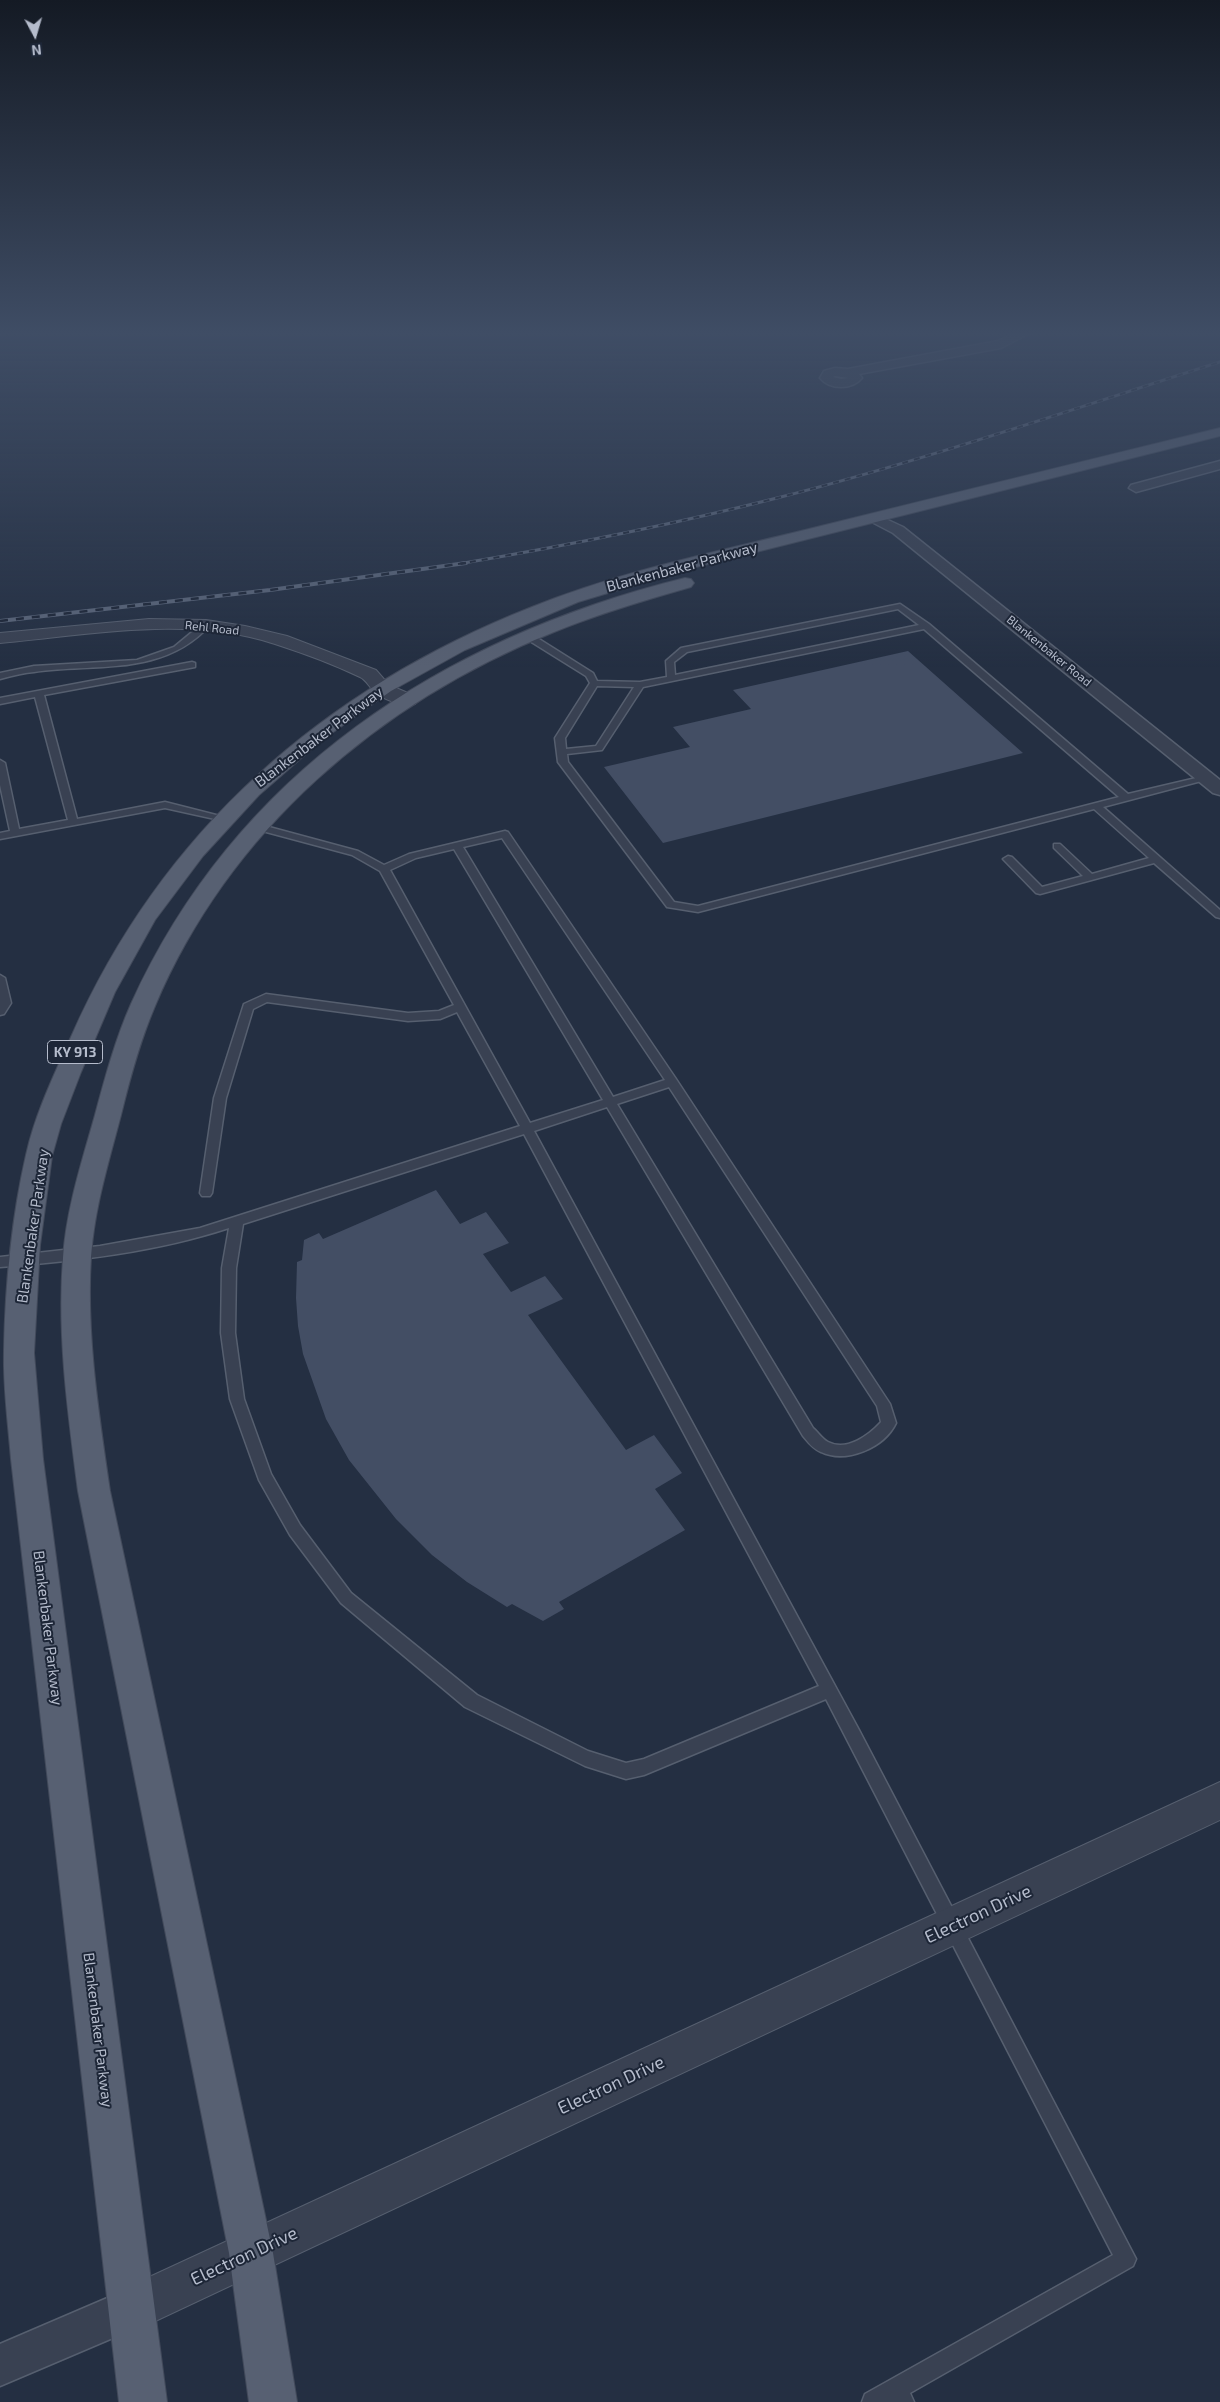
<!DOCTYPE html>
<html>
<head>
<meta charset="utf-8">
<style>
  body { margin:0 }
  #map { position:relative; width:1220px; height:2402px; overflow:hidden; background:#242f42; font-family:"Exo 2",sans-serif }
  canvas { display:block }
  .north { position:absolute; left:10px; top:10px; width:50px; height:50px; -webkit-text-stroke:4px #1d2637; paint-order:stroke; rotate:174deg; font-size:14px; font-weight:700; line-height:20px; text-align:center; color:#b5bccc }
  .north::after { content:''; display:block; margin:auto; width:18px; height:22px; background:#b5bccc; clip-path:polygon(50% 0,100% 100%,50% 72%,0 100%) }
</style>
</head>
<body>
<div id="map">
<canvas width="1220" height="2402"></canvas>
<div class="north">N</div>
</div>
<script>
const c = document.querySelector('canvas').getContext('2d');
c.lineJoin = 'round';
function fill(path, color) {
  c.fillStyle = color;
  c.fill(path, 'evenodd');
}
function stroke(path, color, width, dash) {
  c.strokeStyle = color;
  c.lineWidth = width;
  c.lineCap = dash ? 'butt' : 'round';
  c.setLineDash(dash || []);
  c.stroke(path);
}
function drawText(font, color, halo, rows, align = 'center') {
  c.font = font + ' "Exo 2",sans-serif';
  c.lineWidth = 4;
  c.setLineDash([]);
  c.textBaseline = 'middle';
  c.strokeStyle = halo;
  c.fillStyle = color;
  for (const [text, x, y, turn = 0] of rows) {
    c.save();
    c.translate(x, y);
    c.rotate((+turn || 0) * Math.PI / 180);
    c.textAlign = isNaN(turn) ? turn : align;
    if (halo) c.strokeText(text, 0, 0);
    c.fillText(text, 0, 0);
    c.restore();
  }
}
fill(new Path2D(`
  M908,651L1023,753L663,843L604,767L690,747L673,727L751,709L733,690Z
  M436,1190L460,1224L486,1212L509,1243L483,1254L511,1292L545,1276L563,1299L528,1315L626,1450L654,1435L682,1473L655,1489L685,1530L559,1602L564,1609L543,1621L512,1604L507,1607L467,1582L432,1555L396,1519L349,1460L326,1419L303,1354L298,1326L296,1298L297,1262L302,1260L304,1240L319,1233L323,1239Z`), '#434e64');
const service = new Path2D(`
  M900,604L929,624L1128,794L1209,775V779L1103,807L1220,910V918L1216,917L1154,863L1040,894L1036,893L1003,859L1008,856L1012,857L1042,887L1083,876L1054,848V844H1060L1092,874L1149,858L1094,809L698,912L667,907L558,762L555,738L590,683L586,676L525,638V634H531L593,673L597,681L640,682L667,677L666,661L681,648ZM898,609L919,625L675,675L674,662L687,652ZM924,629L1119,797L698,906L674,902L568,762L567,754L602,750L643,687ZM597,686L634,687L596,746L566,749L565,738Z
  M203,623L210,625C163,677 96,663 34,672C23,673 11,676 0,679V673L34,666L137,660L174,647Z
  M192,662L195,663V667L44,695L77,819L165,802L224,817V821L165,808L0,839V833L10,831L0,785V760L5,763L19,829L68,820L35,697L0,704V698Z
  M258,824L358,851L384,865L409,854L505,831L508,832L676,1079L890,1404L896,1423C884,1448 846,1464 821,1452C813,1449 808,1442 803,1436L607,1107L534,1131L859,1730L1136,2259L1133,2266L910,2393L914,2402H862L865,2394L1113,2255L826,1699L644,1775L626,1779L585,1766L465,1707L341,1603L290,1535L259,1480L230,1399L221,1333L222,1268L229,1228C156,1252 77,1261 0,1267V1257L100,1246L200,1228L520,1126L457,1012L440,1019L408,1021L267,1002L253,1009L226,1098L212,1193L210,1196H202L200,1193L214,1098L244,1004L266,994L408,1013L439,1011L454,1005L380,871L352,855L255,829V825ZM502,838L665,1080L613,1097L463,847ZM454,849L603,1100L530,1123L390,870L416,858ZM669,1087L877,1406L881,1422C869,1435 847,1452 828,1442C822,1439 818,1432 813,1428L617,1104ZM524,1134L819,1686L644,1759L626,1763L588,1751L477,1695L351,1593L300,1525L271,1474L244,1399L235,1333L236,1268L243,1224Z
  M0,975L5,978L11,1003L4,1014L0,1015Z`);
const minor = new Path2D(`
  M1018,331H1034L1001,348L859,374L862,378C852,390 830,390 820,378L824,371L835,368L848,369L998,341ZM835,376L848,378L841,379L833,377Z
  M1220,461V469L1136,492L1129,488L1131,485Z
  M875,514L903,527L1220,780V795L1213,793L893,533L870,521L868,518Z
  M133,2287L148,2293L154,2308L148,2323L0,2386V2344Z`);
const tertiary = new Path2D(`
  M149,619L206,620L245,626L287,636L376,670L389,685L415,696L418,700L415,704C403,707 385,700 376,693C370,689 367,680 360,677C333,664 303,653 275,644C187,615 90,635 0,643V633Z
  M1220,1782V1820L149,2324L133,2331L117,2324L110,2308L117,2292Z`);
const primary = new Path2D(`
  M1220,428V436L684,570L578,602L465,650L391,691L322,740L259,795L203,856L155,920L115,992L81,1072L61,1124L52,1156L40,1245L34,1353L43,1459L167,2402H119L11,1459C8,1423 3,1387 4,1351C5,1288 12,1216 26,1155C35,1114 54,1075 71,1037C162,830 324,689 532,607C621,571 716,552 809,529C946,495 1083,461 1220,428Z
  M685,578L691,579L694,583L691,587C645,600 598,614 554,632C379,702 229,831 155,1006C140,1041 130,1078 121,1115C109,1161 94,1209 91,1257C86,1334 99,1415 110,1491L273,2253L297,2402H249L229,2253L78,1491C68,1414 57,1336 63,1258C66,1210 82,1161 95,1115C105,1078 115,1040 131,1004C236,772 443,638 685,578Z`);
stroke(service, '#565f6f', 3);
stroke(minor, '#565f6f', 3);
stroke(tertiary, '#565f6f', 2);
stroke(primary, '#424a5b', 2);
fill(service, '#394152');
fill(minor, '#394152');
fill(tertiary, '#394152');
fill(primary, '#576072');
const railFar1 = new Path2D(`
  M458,564C565,546 671,525 777,498C926,460 1073,409 1220,362`);
const rail = new Path2D(`
  M0,621L270,590L466,563`);
stroke(railFar1, '#5a6579', 3);
stroke(rail, '#5a6579', 4);
stroke(railFar1, '#1d2637', 2, [6]);
stroke(rail, '#1d2637', 2.5, [8]);
const sky = c.createLinearGradient(0, 0, 0, 668);
sky.addColorStop(0, '#141a24');
sky.addColorStop(0.5, '#3f4d65');
sky.addColorStop(1, '#3f4d6500');
c.fillStyle = sky;
c.fillRect(0, 0, 1220, 668);
drawText('12px', '#b5bccc', '#1d2637', [
  ["Rehl Road",212,628,6],
  ["Blankenbaker Road",1049,651,39]
]);
for (const [x, y, w] of [
  [75,1052,55]
]) {
  const box = new Path2D();
  box.roundRect(x - w / 2, y - 11.5, w, 23, 4);
  c.fillStyle = '#1d2637';
  c.fill(box);
  stroke(box, '#b5bccc', 1);
}
drawText('bold 14px', '#b5bccc', null, [
  ["KY 913",75,1052]
]);
drawText('15px', '#b5bccc', '#1d2637', [
  ["Blankenbaker Parkway",682,567,-15],
  ["Blankenbaker Parkway",319,737,-37],
  ["Blankenbaker Parkway",33,1226,-82],
  ["Blankenbaker Parkway",48,1628,83],
  ["Blankenbaker Parkway",98,2030,83]
]);
drawText('18px', '#b5bccc', '#1d2637', [
  ["Electron Drive",978,1914,-25],
  ["Electron Drive",611,2085,-25],
  ["Electron Drive",244,2256,-25]
]);
</script>
</body>
</html>
